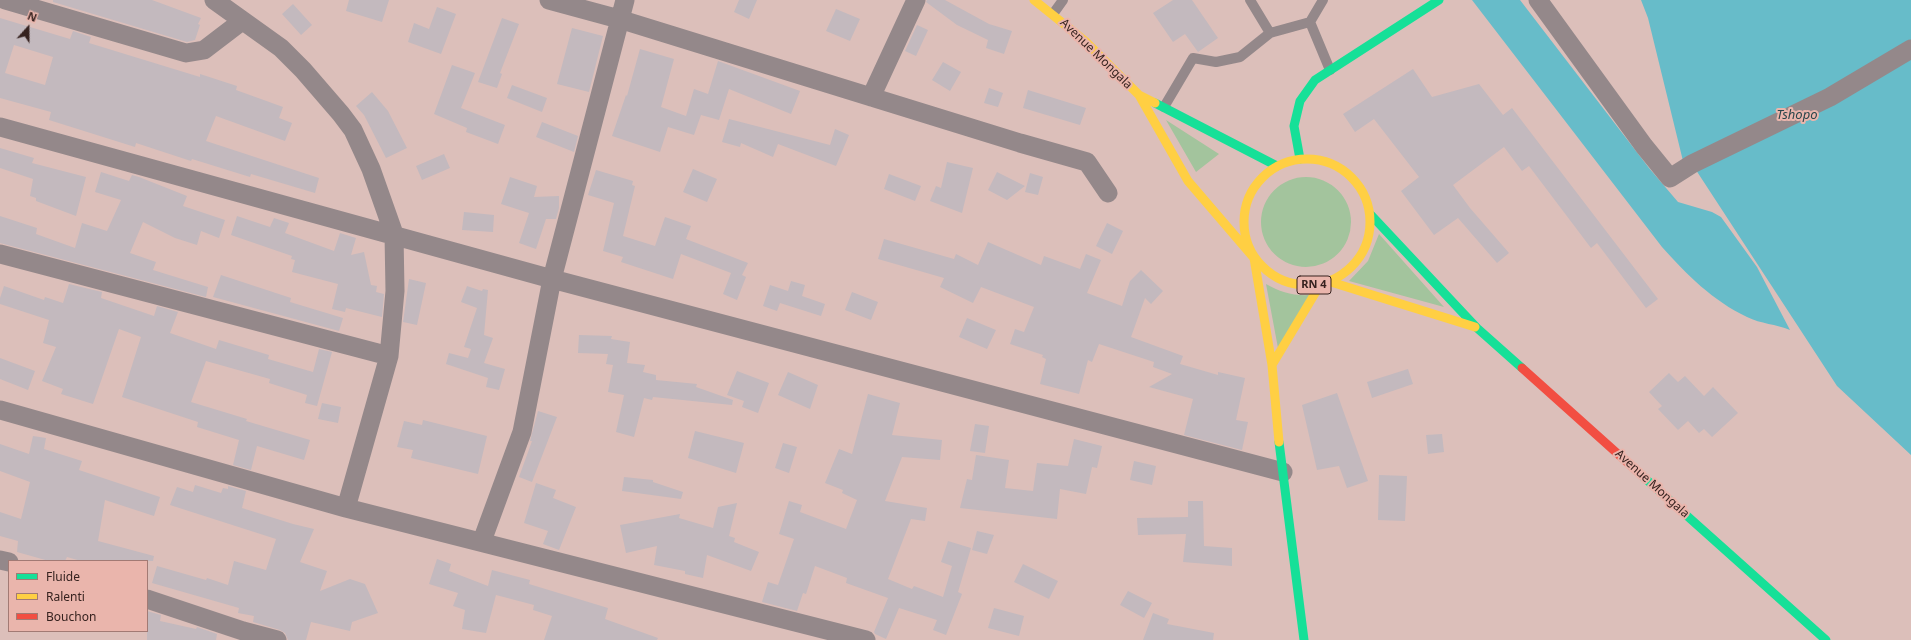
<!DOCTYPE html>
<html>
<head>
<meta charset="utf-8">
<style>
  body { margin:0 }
  #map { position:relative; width:1911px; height:640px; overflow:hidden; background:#dcbfba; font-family:"Noto Sans",sans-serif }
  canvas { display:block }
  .legend { position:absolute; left:8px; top:560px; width:140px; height:72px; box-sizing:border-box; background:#eab5ac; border:1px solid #a27a74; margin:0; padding:5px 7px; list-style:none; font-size:12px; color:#36221f }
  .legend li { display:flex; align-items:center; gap:8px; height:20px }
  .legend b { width:20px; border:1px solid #a27a74 }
  .north { position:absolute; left:8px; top:8px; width:40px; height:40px; -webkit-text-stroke:3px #eab5ac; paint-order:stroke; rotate:21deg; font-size:11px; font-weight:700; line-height:16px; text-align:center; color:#36221f }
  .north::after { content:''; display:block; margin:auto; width:14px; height:18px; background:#36221f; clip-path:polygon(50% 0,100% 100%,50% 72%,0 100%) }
</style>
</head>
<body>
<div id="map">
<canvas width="1911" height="640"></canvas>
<ul class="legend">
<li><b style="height:5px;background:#16e098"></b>Fluide</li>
<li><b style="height:5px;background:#ffcf43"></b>Ralenti</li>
<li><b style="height:5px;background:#f24e42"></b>Bouchon</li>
</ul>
<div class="north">N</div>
</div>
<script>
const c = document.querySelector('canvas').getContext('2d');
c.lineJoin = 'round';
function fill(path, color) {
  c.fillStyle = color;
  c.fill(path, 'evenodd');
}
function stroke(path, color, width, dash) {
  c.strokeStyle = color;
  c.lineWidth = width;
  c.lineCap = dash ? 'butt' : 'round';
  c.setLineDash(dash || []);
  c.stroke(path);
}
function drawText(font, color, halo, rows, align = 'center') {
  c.font = font + ' "Noto Sans",sans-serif';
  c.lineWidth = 4;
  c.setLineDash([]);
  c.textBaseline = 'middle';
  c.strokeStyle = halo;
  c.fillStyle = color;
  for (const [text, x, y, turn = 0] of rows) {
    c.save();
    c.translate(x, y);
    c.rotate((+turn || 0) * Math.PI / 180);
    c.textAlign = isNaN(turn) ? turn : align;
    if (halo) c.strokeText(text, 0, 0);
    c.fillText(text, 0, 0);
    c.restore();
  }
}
fill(new Path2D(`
  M1166,120L1219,154L1196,172Z
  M1261 222a45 45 0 1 1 90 0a45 45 0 1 1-90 0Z
  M1379,234L1444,307L1349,281L1368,261Z
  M1266,284C1280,292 1293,296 1310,295L1278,348Z`), '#a3c49d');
fill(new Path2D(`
  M1472,0H1520L1649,168L1678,202L1712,212L1721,217L1757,267L1790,330C1776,324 1761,324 1747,317C1713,301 1686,274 1662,247Z
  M1641,0H1911V455L1837,386L1694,167L1683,161L1648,18Z`), '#67bcc9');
fill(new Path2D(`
  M53,0H152L201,18L198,24L200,25L195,40L187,42L53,2Z
  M349,0H389L382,22L346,11Z
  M739,0H757L749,19L734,12Z
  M927,0H945L989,24L1012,31L1004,54L986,48L988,40L957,25L926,2Z
  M1173,0H1192L1218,38L1198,52L1185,34L1173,42L1153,13Z
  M293,4L312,25L301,35L282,14Z
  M437,7L456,14L441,54L408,42L414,23L429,29Z
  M836,9L860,19L850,41L826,31Z
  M0,18L70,39L73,31L91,37L89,43L200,77V74L237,86L236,90L283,107L279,118L292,123L285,141L216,116L206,141L319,178L315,193L251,174L250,177L192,159L191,161L136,143L135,147L49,120L51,112L0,98ZM14,45L53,57L45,85L5,73Z
  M502,18L519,24L500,73L502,74L497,88L478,82Z
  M917,25L928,30L916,56L905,51Z
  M572,28L603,36L589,92L557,84Z
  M640,49L674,59L661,107L686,116L694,89L708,94L718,61L800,91L791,114L729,89L719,120L701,115L694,135L668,127L660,152L612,136L626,95L627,96Z
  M943,62L961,72L950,91L932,80Z
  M452,65L475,73L461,108L505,125L498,144L466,132L467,128L434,114Z
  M1413,69L1432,97L1479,84L1503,115L1512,108L1658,299L1646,308L1597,243L1591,248L1529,166L1522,171L1504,147L1453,185L1470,208L1509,253L1497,263L1458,218L1434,235L1401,191L1419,177L1374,119L1355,132L1343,114Z
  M512,85L547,98L542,112L507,98Z
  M989,88L1003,93L998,107L984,103Z
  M1028,90L1086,108L1080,125L1023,108Z
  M372,92L388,111L407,148L386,158L364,115L356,106Z
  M729,119L830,145L835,129L849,135L836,166L778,144L773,157L741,143L740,147L722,142Z
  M542,122L578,136L574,152L536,137Z
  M0,148L34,158L32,163L86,177L76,216L36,201V198L30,196L33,179L0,168Z
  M444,154L450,168L422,180L416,166Z
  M947,162L973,168L962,213L930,201L936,186L941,188Z
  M693,169L717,179L707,202L683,192Z
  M596,170L633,181L632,185L635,186L623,236L655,246L665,217L691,226L686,239L748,263L742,275L746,277L737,300L723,294L731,273L681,254L673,279L621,262L623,257L603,251L614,203L588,195Z
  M101,172L129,181L132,175L139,177L187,196L183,206L225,220L219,238L201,231L197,245L175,238L143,222L130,253L156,262L153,270L208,287L206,297L0,243V216L37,228L36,234L75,248L82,223L107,231L121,200L95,192Z
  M997,172L1025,186L1007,200L988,190Z
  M1030,173L1043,177L1038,195L1025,192Z
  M889,174L921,186L915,201L884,189Z
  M510,177L537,186L534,197L559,196V208L556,219H546L536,249L519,243L529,213L501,204Z
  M464,212L494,215L493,232L462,230Z
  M237,216L270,227L274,218L289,223L285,233L334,251L340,233L356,238L351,255L364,252L371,285L377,286L376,292L384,294L382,317L346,308L345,312L332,309L338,284L292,272L295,260L291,259L292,256L231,235Z
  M1107,223L1123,231L1112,254L1096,246Z
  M884,239L954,259L956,254L978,265L988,242L1041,265L1044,256L1080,269L1086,254L1101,260L1087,293L1122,306L1130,281L1141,270L1163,291L1151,304L1145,298L1131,337L1183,356L1180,364L1218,375V372L1245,378L1236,420L1248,422L1242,450L1184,435L1193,399L1149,387L1172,374L1153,367L1154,362L1099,344L1092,362L1088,360L1079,394L1040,384L1046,359L1042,357L1043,355L1010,344L1015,329L1024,332L1034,307L981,287L973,303L940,287L944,278L878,259Z
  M221,275L291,298L290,302L343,318L339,331L213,297Z
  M409,279L426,283L417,325L403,322Z
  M791,281L805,285L802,296L825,304L821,316L780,303L777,311L763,306L770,285L788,291Z
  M69,284L102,292L101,298L154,316L157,306L178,312L170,333L216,349L219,340L269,355L268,359L313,372L319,349L332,352L317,406L305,403L307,395L269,383L270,379L206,361L191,402L247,419L246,421L310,440L304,460L257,446L251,470L233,465L239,440L197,427L198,422L122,397L141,337L119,329L93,404L61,394L63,389L42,381L56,347L43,343L49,320L0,304V298L4,286L44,300L45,297L63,303Z
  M467,286L482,291L483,289L488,290L484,335L493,338L484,363L505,369L499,390L486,387L488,378L446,364L449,353L468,358L471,349L464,347L477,308L461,302Z
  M852,292L878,302L871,320L845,310Z
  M967,318L996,330L987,349L959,337Z
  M579,335L612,336L611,339L630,342L627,363L645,365L643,372L656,375V380L697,384L696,387L733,400L732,405L653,397L652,400L644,398L634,437L616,432L624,395L608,392L613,365L606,364L608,354L578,353Z
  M0,358L35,371L28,390L0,379Z
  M1408,369L1413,384L1372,398L1367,382Z
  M737,371L769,383L758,413L742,407L744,401L727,395Z
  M788,372L818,385L810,409L778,395Z
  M1669,373L1678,382L1685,376L1704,396L1713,387L1738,413L1712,437L1704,429L1699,433L1688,421L1678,430L1658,409L1662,406L1649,392Z
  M1337,393L1368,481L1347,488L1339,466L1317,470L1302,405Z
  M868,394L900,403L892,435L942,440L940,460L902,457L885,501L927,508L925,521L911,519L888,579L912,589L914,586L943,597L952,566L941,562L948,541L971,548L958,592L962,594L946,635L933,630L937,620L899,608L886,639L875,634L874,632L888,598L846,583L847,578L815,566L806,594L803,593L797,611L762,602L768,582L778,585L794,539L779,534L789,501L802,505L800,512L846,529L857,500L842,493L843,490L825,483L839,449L852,454Z
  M322,403L341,407L338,423L318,419Z
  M538,411L557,417L532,482L519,477L532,441H530Z
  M423,420L487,436L478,474L411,458L413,450L397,447L404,421L422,425Z
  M975,424L989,426L985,453L970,451Z
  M695,431L744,443L736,473L688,458Z
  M1442,434L1444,452L1428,454L1426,435Z
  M33,436L46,438L44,449L82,461L79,470L160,497L154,516L105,500L98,541L154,556L153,561H81L67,557L65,561H49L17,552L18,541L0,536V512L21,519L30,482L0,471V444L29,454Z
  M1074,439L1102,446L1097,468L1092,467L1086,494L1060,489L1057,519L960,508L967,479L972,480L976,455L1009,460L1005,488L1033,491L1037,463L1068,466Z
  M783,443L797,447L789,473L775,468Z
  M1134,461L1156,466L1152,485L1130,480Z
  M1379,475L1407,476L1405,521L1378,520Z
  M624,477L653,480V482L683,492L681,499L622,491Z
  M536,483L556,490L553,498L576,507L559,550L543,544L548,531L524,523Z
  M195,485L221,493L223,488L228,489V486L246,491L242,508L293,524L314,529L300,562L327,571L320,591L350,579L365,584L378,613L352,622L350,631L311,622L306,640H288L285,633L280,630L253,622L254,616L238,613L239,608L152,583L157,566L206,580L207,578L228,585L234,561L266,570L276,539L170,505L177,487L193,492Z
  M1188,501H1203L1204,546L1232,548V566L1183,562L1186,534L1138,535L1137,518L1188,517Z
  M737,503L729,536L735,538L734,542L759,552L751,571L707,555L703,578L685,574V571L654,565L657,546L626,553L620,525L680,514L679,518L713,528L718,507Z
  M977,531L994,535L987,554L972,550Z
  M437,559L451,564L449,571L488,586L492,570L530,580L529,584L608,608L605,619L658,638L657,640H544L552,616L533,610L534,605L496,595L486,633L462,629L465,610L453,606L458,593L429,584Z
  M1023,564L1058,581L1049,599L1014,582Z
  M1128,591L1152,603L1144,618L1120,605Z
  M994,608L1024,616L1019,636L988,628Z
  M147,611L161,615L160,621L196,629L197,627L217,634L216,640H147Z
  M1153,613L1169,619L1167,624L1214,633L1213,640H1143Z`), '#c3b9be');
stroke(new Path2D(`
  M1250,0L1270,33
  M1323,0L1310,22L1330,70
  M1053,14L1063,0
  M1164,107L1193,58L1216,62L1240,57L1270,33L1310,22`), '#94888a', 10);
stroke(new Path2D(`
  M5,0L186,53L204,50L242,21
  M214,0L281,48L303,70L341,114L353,130L371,169L394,234L395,291L389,356L346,508
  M549,0L619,19L1020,143L1087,162L1108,193
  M1538,0L1644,146L1670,178L1692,164L1830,97L1911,49
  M871,97L916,0
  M0,127L552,279L1283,472
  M0,254L389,356
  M0,410L346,508L866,640
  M482,541L522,432L552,279L625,0
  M0,560L9,562
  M147,599L243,631L277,640`), '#94888a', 19);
stroke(new Path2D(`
  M1155,103L1277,166
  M1300,159L1294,126L1300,101L1315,80L1439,0
  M1371,215L1477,328L1522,368
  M1279,442L1304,640
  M1638,472L1826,640`), '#16e098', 9);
stroke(new Path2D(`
  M1034,0L1085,41L1139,95L1155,103
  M1139,95L1188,181L1254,258
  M1244 222a63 63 0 1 1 126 0a63 63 0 1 1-126 0Z
  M1254,258L1272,365L1279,442
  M1331,282L1475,327
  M1272,365L1320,285`), '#ffcf43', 9);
stroke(new Path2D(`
  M1522,368L1638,472`), '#f24e42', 9);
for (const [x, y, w] of [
  [1314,285,34]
]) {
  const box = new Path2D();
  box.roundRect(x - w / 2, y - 9, w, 18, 3);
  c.fillStyle = '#eab5ac';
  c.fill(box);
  stroke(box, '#36221f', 1);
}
drawText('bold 11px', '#36221f', null, [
  ["RN 4",1314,285]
]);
drawText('12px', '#36221f', '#eab5ac', [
  ["Avenue Mongala",1096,54,44],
  ["Avenue Mongala",1652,484,42]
]);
drawText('italic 13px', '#2b464b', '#eab5ac', [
  ["Tshopo",1797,115]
]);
</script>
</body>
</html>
